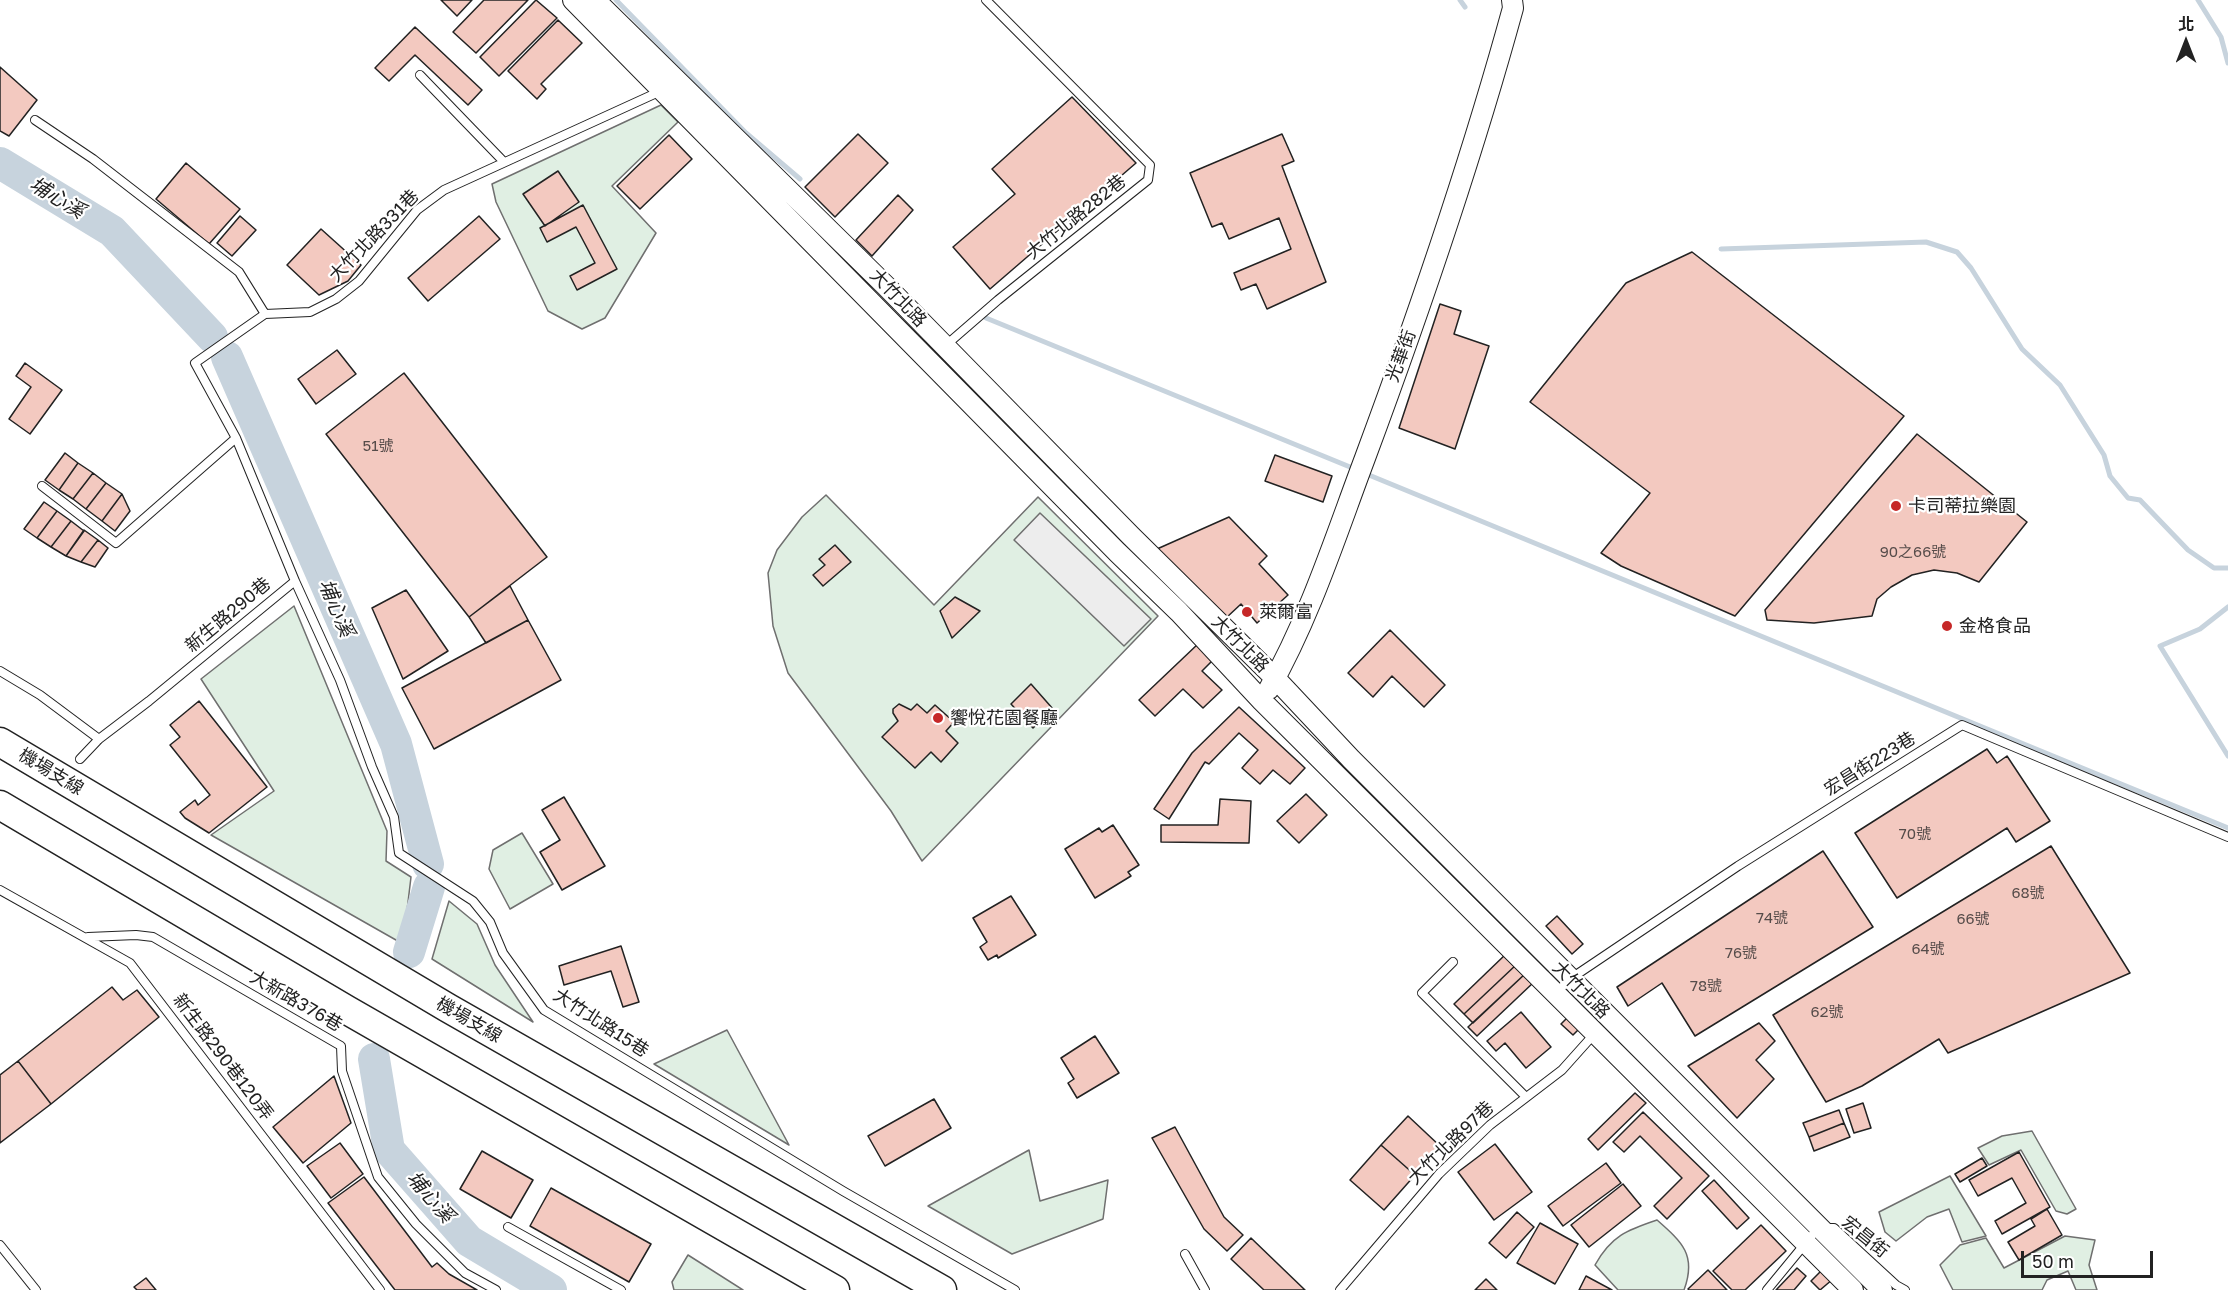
<!DOCTYPE html>
<html>
<head>
<meta charset="utf-8">
<style>
  body { margin:0 }
  #map { position:relative; width:2228px; height:1290px; overflow:hidden; background:#fff; font-family:"Golos Text","Noto Sans TC",sans-serif }
  canvas { display:block }
  .north { position:absolute; left:2156px; top:12px; width:60px; height:60px; -webkit-text-stroke:4px #fff; paint-order:stroke; rotate:0deg; font-size:16px; font-weight:700; line-height:24px; text-align:center; color:#222 }
  .north::after { content:''; display:block; margin:auto; width:21px; height:27px; background:#222; clip-path:polygon(50% 0,100% 100%,50% 72%,0 100%) }
  .scale { position:absolute; left:2021px; top:1251px; width:132px; height:27px; box-sizing:border-box; border:3px solid #222; border-top:0; padding-left:8px; font-size:18px; line-height:21px; white-space:nowrap; color:#222; -webkit-text-stroke:4px #fff; paint-order:stroke }
</style>
</head>
<body>
<div id="map">
<canvas width="2228" height="1290"></canvas>
<div class="north">北</div>
<div class="scale">50 m</div>
</div>
<script>
const c = document.querySelector('canvas').getContext('2d');
c.lineJoin = 'round';
function fill(path, color) {
  c.fillStyle = color;
  c.fill(path, 'evenodd');
}
function stroke(path, color, width, dash) {
  c.strokeStyle = color;
  c.lineWidth = width;
  c.lineCap = dash ? 'butt' : 'round';
  c.setLineDash(dash || []);
  c.stroke(path);
}
function drawText(font, color, halo, rows, align = 'center') {
  c.font = font + ' "Golos Text","Noto Sans TC",sans-serif';
  c.lineWidth = 4.5;
  c.setLineDash([]);
  c.textBaseline = 'middle';
  c.strokeStyle = halo;
  c.fillStyle = color;
  for (const [text, x, y, turn = 0] of rows) {
    c.save();
    c.translate(x, y);
    c.rotate((+turn || 0) * Math.PI / 180);
    c.textAlign = isNaN(turn) ? turn : align;
    if (halo) c.strokeText(text, 0, 0);
    c.fillText(text, 0, 0);
    c.restore();
  }
}
const green = new Path2D(`
  M661,105L678,122L612,186L656,233L605,318L582,329L548,311L496,202L492,184Z
  M826,495L934,605L1038,497L1158,616L922,861L891,811L788,673L773,626L768,573L777,550L802,517Z
  M294,606L387,831L386,861L411,877L403,944L211,835L274,791L201,679Z
  M522,833L553,884L510,909L489,869L493,850Z
  M449,901L477,924L495,965L533,1022L432,959Z
  M727,1030L789,1145L654,1064Z
  M2032,1131L2076,1209L2067,1214L2056,1211L2021,1150L1989,1165L1978,1148L2002,1136Z
  M1029,1150L1040,1201L1108,1180L1103,1219L1012,1254L928,1206Z
  M1950,1176L1986,1236L1962,1242L1949,1209L1927,1217L1896,1241L1885,1232L1879,1212Z
  M1657,1220C1682,1242 1697,1255 1684,1290H1618L1595,1265C1611,1236 1627,1230 1657,1220Z
  M2065,1236L2095,1240L2089,1265L2097,1290H2076L2068,1271L2047,1280L2042,1290H1953L1940,1265L1960,1245L1986,1238L2004,1268Z
  M688,1255L743,1290H674L672,1282Z`);
fill(green, '#e0efe3');
stroke(green, '#6f6f6f', 1.5);
const parking = new Path2D(`
  M1040,513L1151,619L1124,646L1014,540Z`);
fill(parking, '#ededed');
stroke(parking, '#6f6f6f', 1.5);
stroke(new Path2D(`
  M616,0L746,133L800,179
  M1460,0L1465,7
  M2198,0L2221,37L2228,63
  M1721,249L1926,242L1957,252L1971,268L2022,349L2060,385L2104,455L2110,476L2128,498L2140,500L2188,550L2214,568H2228
  M986,318L1355,469
  M1364,473L2228,828
  M2228,607L2200,629L2160,646L2228,756`), '#c7d3dd', 5);
stroke(new Path2D(`
  M0,163L112,231L212,337
  M227,357L396,744L428,864
  M409,952L429,887
  M374,1059L389,1150L469,1241L551,1290`), '#c7d3dd', 32);
const building = new Path2D(`
  M441,0H472L457,16Z
  M484,0H528L476,53L453,32Z
  M536,0L557,18L499,76L480,57Z
  M558,20L582,43L541,84L546,89L537,99L508,71Z
  M415,27L482,90L468,105L415,55L389,81L375,68Z
  M0,67L37,100L9,136L0,131Z
  M1072,97L1136,163L990,289L953,247L1015,194L992,169Z
  M858,134L888,163L835,217L805,187Z
  M1282,134L1294,161L1282,166L1326,282L1267,309L1256,284L1241,290L1234,273L1291,249L1279,218L1229,239L1222,223L1212,227L1190,173Z
  M669,135L692,159L640,209L617,186Z
  M186,163L240,209L209,244L156,199Z
  M558,171L579,202L545,226L523,194Z
  M898,195L913,210L872,256L856,240Z
  M583,205L617,269L577,290L570,276L595,263L576,227L547,242L540,228Z
  M240,216L256,230L232,256L217,243Z
  M479,216L500,239L428,301L408,278Z
  M321,229L361,265L348,281L319,295L287,265Z
  M1692,252L1904,416L1735,616L1621,566L1601,553L1650,493L1530,402L1626,283Z
  M1440,304L1461,311L1454,334L1489,346L1455,449L1399,428Z
  M337,350L356,374L316,404L298,379Z
  M25,363L62,390L30,434L9,419L31,387L16,376Z
  M404,373L547,557L469,617L326,434Z
  M1917,434L2027,522L1979,582L1957,573L1934,570L1912,575L1891,587L1877,599L1872,616L1814,623L1767,620L1765,610Z
  M65,453L78,463L59,490L45,480Z
  M1275,455L1332,476L1323,502L1265,481Z
  M78,463L93,473L73,499L59,490Z
  M93,473L106,483L86,509L73,499Z
  M106,483L122,494L102,521L86,509Z
  M122,494L130,511L115,531L102,521Z
  M44,502L57,511L37,538L24,529Z
  M57,511L71,521L51,547L37,538Z
  M1229,517L1267,556L1259,564L1288,595L1257,623L1241,604L1226,618L1157,549Z
  M71,521L84,531L66,556L51,547Z
  M84,530L98,540L81,562L66,556Z
  M98,540L108,548L95,567L81,562Z
  M835,545L851,562L823,586L813,575L825,565L819,559Z
  M510,586L528,620L486,643L469,617Z
  M406,590L448,651L403,679L372,608Z
  M955,597L980,611L952,638L940,611Z
  M528,620L561,680L434,749L402,688Z
  M1390,630L1445,685L1424,707L1392,676L1373,697L1348,673Z
  M1199,643L1215,658L1202,671L1222,690L1203,708L1183,689L1155,716L1139,700Z
  M1031,684L1053,709L1033,728L1011,704Z
  M199,701L267,787L209,833L185,818L180,812L195,800L198,805L210,795L170,745L180,737L170,725Z
  M899,704L911,710L917,704L927,713L935,705L954,722L946,731L958,743L941,762L931,752L915,768L882,737L898,721L893,713V709Z
  M1239,707L1305,768L1290,784L1273,770L1260,784L1242,768L1258,750L1239,733L1209,764L1205,762L1169,819L1154,809L1192,753Z
  M1987,749L1997,763L2007,756L2050,821L2016,842L2007,828L1897,898L1855,833Z
  M1306,794L1327,815L1299,843L1277,821Z
  M564,797L605,866L562,890L540,852L560,840L542,810Z
  M1220,799L1251,801L1249,843L1161,842V825H1218Z
  M1113,825L1139,865L1128,872L1131,876L1095,898L1065,849L1099,828L1102,832Z
  M2051,846L2130,973L1948,1053L1939,1039L1862,1086L1826,1102L1773,1015Z
  M1823,851L1873,927L1695,1036L1662,983L1628,1006L1617,987Z
  M1011,896L1036,935L998,958L997,955L988,960L980,947L987,942L973,918Z
  M1557,916L1583,944L1572,954L1546,926Z
  M621,946L639,1002L623,1007L611,971L564,985L559,966Z
  M1507,953L1517,964L1464,1014L1454,1004Z
  M1517,964L1526,973L1473,1023L1464,1014Z
  M1526,973L1534,982L1477,1036L1468,1027Z
  M112,987L123,1000L137,990L159,1017L51,1104L18,1061Z
  M1521,1012L1551,1047L1526,1068L1505,1043L1496,1051L1487,1041Z
  M1568,1017L1580,1028L1573,1035L1561,1024Z
  M1759,1023L1775,1041L1756,1060L1774,1079L1737,1118L1688,1066Z
  M1095,1036L1119,1073L1077,1098L1068,1083L1074,1079L1061,1058Z
  M18,1061L51,1104L0,1143V1075Z
  M334,1076L351,1123L303,1163L273,1127Z
  M1635,1093L1646,1103L1598,1150L1588,1139Z
  M934,1099L951,1128L885,1166L868,1136Z
  M1863,1103L1871,1128L1854,1133L1846,1109Z
  M1839,1110L1844,1123L1809,1137L1803,1123Z
  M1643,1112L1709,1176L1667,1219L1654,1206L1682,1178L1640,1136L1624,1152L1613,1142Z
  M1408,1116L1441,1147L1415,1175L1381,1145Z
  M1844,1123L1850,1137L1814,1151L1809,1137Z
  M1175,1127L1224,1217L1243,1235L1227,1251L1204,1229L1152,1138Z
  M340,1143L363,1174L331,1198L307,1166Z
  M1495,1144L1532,1192L1494,1220L1458,1172Z
  M1381,1145L1415,1175L1384,1210L1350,1180Z
  M482,1151L533,1180L511,1218L460,1189Z
  M2019,1152L2050,1207L2002,1234L1995,1221L2026,1203L2012,1178L1978,1196L1969,1180Z
  M1982,1158L1987,1166L1960,1182L1955,1174Z
  M1606,1163L1621,1183L1563,1226L1548,1206Z
  M364,1177L432,1267L437,1263L449,1274L477,1290H395L328,1203Z
  M1714,1180L1749,1218L1737,1229L1702,1191Z
  M1623,1184L1641,1206L1589,1247L1571,1225Z
  M551,1188L651,1244L629,1282L530,1226Z
  M2047,1209L2062,1235L2019,1260L2008,1242L2035,1226L2031,1219Z
  M1517,1212L1534,1227L1506,1258L1489,1243Z
  M1540,1223L1578,1244L1555,1284L1517,1263Z
  M1761,1225L1786,1251L1745,1290H1732L1713,1271Z
  M1251,1238L1305,1290H1264L1231,1259Z
  M1797,1268L1806,1276L1794,1290H1776Z
  M1708,1270L1727,1290H1689L1688,1289Z
  M1822,1270L1833,1279L1820,1290L1811,1281Z
  M1586,1276L1612,1290H1579Z
  M146,1278L156,1290H137L134,1287Z
  M1486,1279L1497,1290H1475Z`);
fill(building, '#f3c9c0');
stroke(building, '#222', 1.5);
const service = new Path2D(`
  M420,75L504,162
  M35,120L93,159L239,272L265,314
  M945,346L998,300L1148,180L1150,165L986,0
  M42,486L116,543L236,438
  M295,581L340,680L372,767L394,817L399,853L473,901L490,922L503,953L544,1010L843,1191L1015,1290
  M0,671L40,695L99,739
  M80,759L99,739L149,701L295,581L236,438L195,363L265,314L310,312L336,299L359,281L417,210L444,190L663,90
  M0,890L130,963L380,1290
  M88,937L136,935L153,937L341,1046L342,1071L378,1177L416,1224L465,1273L496,1290
  M1453,962L1422,993L1526,1097
  M1557,992L1570,979L1738,866L1962,725L2228,837
  M508,1227L621,1290
  M0,1245L36,1290
  M1185,1254L1205,1290
  M1340,1290L1439,1174L1490,1125L1562,1070L1596,1032
  M1767,1290L1818,1228H1834L1896,1285L1905,1290`);
const tertiary = new Path2D(`
  M573,0L1117,552L1179,612L1262,701L1853,1290
  M595,0L886,286L1131,536L1275,678L1351,759L1882,1290
  M1269,689C1310,617 1336,535 1365,458C1420,310 1471,161 1513,8L1512,0`);
const motorway = new Path2D(`
  M0,742L448,1008L942,1290
  M0,805L347,1010L835,1290`);
stroke(service, '#222', 10);
stroke(tertiary, '#222', 22);
stroke(motorway, '#222', 31);
stroke(service, '#fff', 8);
stroke(tertiary, '#fff', 20);
stroke(motorway, '#fff', 28);
for (const [x, y, r, color] of [
  [1896,506,6,"#c62828"],
  [1247,612,6,"#c62828"],
  [1947,626,6,"#c62828"],
  [938,718,6,"#c62828"]
]) {
  const dot = new Path2D();
  dot.arc(x, y, r, 0, 2 * Math.PI);
  c.fillStyle = color;
  c.fill(dot);
  stroke(dot, '#fff', 2);
}
drawText('15px', '#564c4a', null, [
  ["51號",378,446],
  ["90之66號",1913,552],
  ["70號",1915,834],
  ["68號",2028,893],
  ["74號",1772,918],
  ["66號",1973,919],
  ["64號",1928,949],
  ["76號",1741,953],
  ["78號",1706,986],
  ["62號",1827,1012]
]);
drawText('18px', '#222', '#fff', [
  ["大竹北路282巷",1076,217,-39],
  ["大竹北路331巷",374,236,-46],
  ["大竹北路",898,298,46],
  ["光華街",1401,356,-70],
  ["新生路290巷",228,615,-40],
  ["大竹北路",1240,644,45],
  ["宏昌街223巷",1870,764,-32],
  ["機場支線",51,772,31],
  ["大竹北路",1581,990,45],
  ["大新路376巷",296,1001,30],
  ["機場支線",469,1020,30],
  ["大竹北路15巷",601,1023,33],
  ["新生路290巷120弄",223,1057,53],
  ["大竹北路97巷",1451,1143,-44],
  ["宏昌街",1865,1237,39]
]);
drawText('18px', '#222', '#fff', [
  ["卡司蒂拉樂園",1908,506],
  ["萊爾富",1259,612],
  ["金格食品",1959,626],
  ["饗悅花園餐廳",950,718]
], 'left');
drawText('italic 20px', '#222', '#fff', [
  ["埔心溪",57,198,31],
  ["埔心溪",336,608,67],
  ["埔心溪",430,1197,49]
]);
</script>
</body>
</html>
